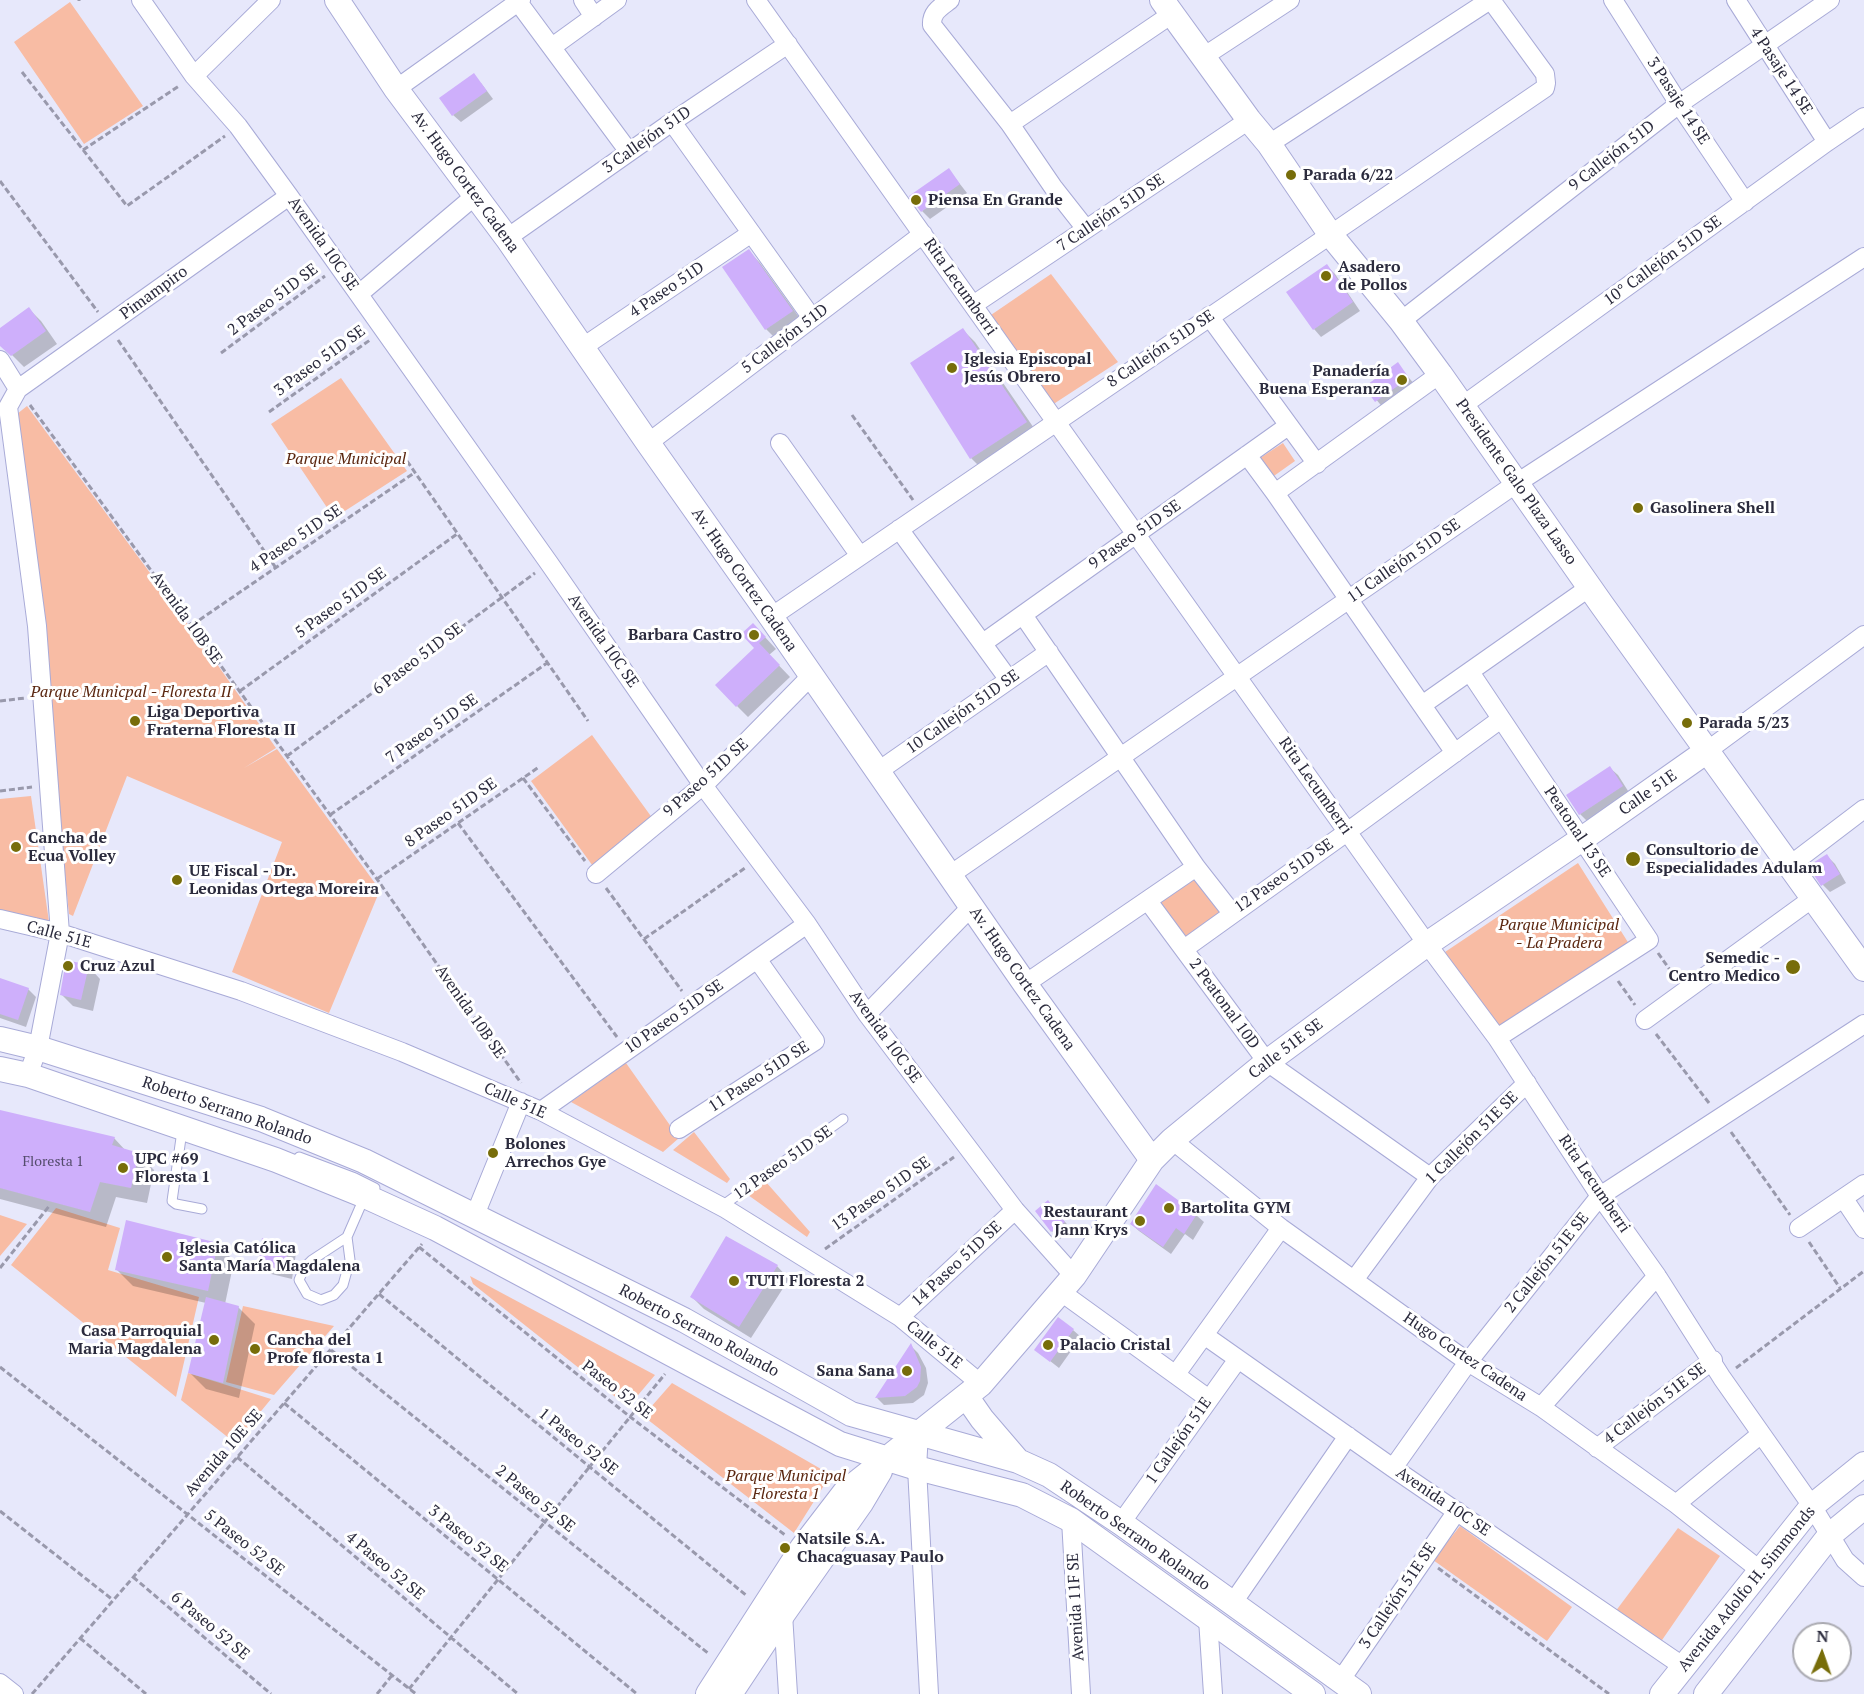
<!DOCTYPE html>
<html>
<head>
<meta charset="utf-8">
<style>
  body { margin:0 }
  #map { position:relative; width:1864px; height:1694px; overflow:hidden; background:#e7e8fb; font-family:"PT Serif",serif }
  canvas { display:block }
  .north { position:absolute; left:1792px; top:1622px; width:60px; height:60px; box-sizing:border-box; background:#fff; border:2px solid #aaaab1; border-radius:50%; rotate:2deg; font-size:16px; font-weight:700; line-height:24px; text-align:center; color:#2b2b3d }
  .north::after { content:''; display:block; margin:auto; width:21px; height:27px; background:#776d0a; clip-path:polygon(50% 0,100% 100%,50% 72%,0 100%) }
</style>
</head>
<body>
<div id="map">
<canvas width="1864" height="1694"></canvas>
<div class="north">N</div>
</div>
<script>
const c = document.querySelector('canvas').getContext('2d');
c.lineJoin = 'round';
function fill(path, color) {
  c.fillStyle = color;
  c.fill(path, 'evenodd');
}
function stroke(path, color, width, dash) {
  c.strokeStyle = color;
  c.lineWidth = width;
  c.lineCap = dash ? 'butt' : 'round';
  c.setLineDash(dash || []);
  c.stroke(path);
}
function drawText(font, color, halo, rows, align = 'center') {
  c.font = font + ' "PT Serif",serif';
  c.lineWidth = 6;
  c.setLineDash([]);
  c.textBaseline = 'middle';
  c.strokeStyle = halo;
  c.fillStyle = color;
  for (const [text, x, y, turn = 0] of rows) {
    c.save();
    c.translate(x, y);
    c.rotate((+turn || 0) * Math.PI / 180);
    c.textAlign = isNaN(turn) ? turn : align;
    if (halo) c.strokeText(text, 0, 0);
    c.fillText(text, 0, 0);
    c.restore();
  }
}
fill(new Path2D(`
  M70,2L143,106L84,144L14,42Z
  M1051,274L1118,362L1052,405L988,317Z
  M341,378L407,471L334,518L271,424Z
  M27,406L212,657L276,748L244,768L277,749L380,890L329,1013L232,972L282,842L127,776L73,916L69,914L17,414Z
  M1283,443L1295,461L1271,478L1257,460Z
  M592,735L653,819L595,869L531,781Z
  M31,796L49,922L0,913V799Z
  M1578,863L1631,947L1500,1030L1445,952Z
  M1196,867L1232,913L1184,949L1148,901Z
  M626,1063L679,1138L663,1152L571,1102Z
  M694,1132L730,1179L727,1183L673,1150Z
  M766,1182L810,1232L807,1237L748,1195Z
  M56,1208L120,1228L108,1270L199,1297L176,1397L11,1265Z
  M0,1215L27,1224L0,1256Z
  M470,1276L655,1375L628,1407L473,1284Z
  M243,1306L334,1326L274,1395L226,1382Z
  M188,1373L271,1399L235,1443L181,1400Z
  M672,1383L821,1469L823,1487L794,1533L643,1416Z
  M1460,1526L1572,1607L1547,1641L1433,1560Z
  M1678,1528L1720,1556L1660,1643L1615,1612Z`), '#f8bca4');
fill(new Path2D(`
  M481,83L493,99L461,122L453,115Z
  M949,170L967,193L930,219L922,211Z
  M748,250L760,263L804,324L778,341L766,329Z
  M1327,266L1335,274L1360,311L1321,337L1314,329Z
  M29,309L41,321L57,344L24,367L0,343V329Z
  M963,330L975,342L1038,434L983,470L971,458Z
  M1397,364L1416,386L1384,409L1366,387Z
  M743,634L764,636L776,649L769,655L790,677L748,717L737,706L757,648Z
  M1610,768L1618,775L1630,794L1588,822L1580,814Z
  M1827,856L1835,864L1846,883L1830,892L1823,885Z
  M88,966L100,979L93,1011L73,1006L61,994Z
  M0,980L28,989L36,997L26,1027L0,1018Z
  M0,1112L114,1138L126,1151L138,1154L154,1170L147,1203L116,1197L106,1227L0,1199Z
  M1048,1202L1072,1230L1060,1239L1052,1231Z
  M1196,1215L1204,1222L1193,1240L1185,1234L1171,1254L1139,1231L1131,1224Z
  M218,1245L234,1261L225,1304L238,1307L255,1324L239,1398L206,1389L190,1373L206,1303L133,1286L117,1270Z
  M288,1245L296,1253L292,1279L267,1273L259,1265Z
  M777,1266L789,1279L751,1338L704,1309L692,1297Z
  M1073,1330L1081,1337L1059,1368L1036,1350Z
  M911,1346L918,1353L926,1368L928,1383L924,1395L913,1403L884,1405L877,1398Z`), '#0003');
fill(new Path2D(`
  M474,73L487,91L452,116L439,98Z
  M949,168L960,184L921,212L909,196Z
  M749,249L793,311L765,330L722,267Z
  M1327,264L1353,302L1313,330L1286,292Z
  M29,307L46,331L11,356L0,346V328Z
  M963,328L1027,422L970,459L910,363Z
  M1398,362L1409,378L1375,402L1364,387Z
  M753,623L766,637L759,643L780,665L736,707L715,685L754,648L741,634Z
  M1610,766L1623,786L1579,815L1566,795Z
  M1827,854L1840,874L1821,886L1808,866Z
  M66,960L89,965L81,1000L60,995Z
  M0,978L29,988L18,1020L0,1014Z
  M0,1110L115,1137L112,1145L139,1153L131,1188L100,1182L90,1212L0,1188Z
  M1156,1184L1197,1214L1184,1234L1176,1228L1163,1247L1130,1224Z
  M1048,1200L1065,1222L1051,1232L1035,1211Z
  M126,1220L218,1243L208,1291L115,1270Z
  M726,1236L778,1265L739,1327L690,1297Z
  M262,1238L289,1244L284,1272L258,1265Z
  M206,1297L239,1306L223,1383L188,1373Z
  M1058,1317L1074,1329L1050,1362L1034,1350Z
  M911,1343L921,1367L920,1381L917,1387L905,1396L875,1398Z`), '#ceaffb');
const lane = new Path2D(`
  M182,1131L172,1201L176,1204L202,1209
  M299,1157L355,1178L375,1188
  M722,1206L843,1119
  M347,1237L350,1260L343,1285L334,1295L321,1300L307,1294L299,1280L304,1268L312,1260L347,1237L364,1198`);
const street = new Path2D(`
  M141,0L194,76L238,126L289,196L549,563L702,784L807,924L867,1014L1015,1210L1074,1276
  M583,0L594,17
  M756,0L1427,944L1497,1038L1600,1196L1657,1276L1722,1378L1812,1506L1845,1560L1864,1577
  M950,0C941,7 931,12 932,25L1010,124L1053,187L1086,229
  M1613,0L1679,104L1745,202
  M1736,0L1827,142
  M518,2L629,152
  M552,47L617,0
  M1203,57L1290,0
  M194,76L271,0
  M396,89L521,0
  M672,122L812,318
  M1010,124L1172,14
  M1269,144L1490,0
  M507,238L672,122L788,44
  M359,294L476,195
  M973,305L1249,120
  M1209,316L1317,464
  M1401,321L1679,104L1830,0
  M583,347L750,234
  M0,360L18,389
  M1462,406L1827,142L1864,117
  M648,443L923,234
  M780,443L860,556
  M1247,455L1275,493L1455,753
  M1275,493L1440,374
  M899,529L1009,680
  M1023,615L1196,867L1232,913
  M771,617L1545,88L1546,83L1545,74L1491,0
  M983,643L1288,426
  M1470,672L1649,940L1497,1038
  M1422,705L1590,587
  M1707,751L1864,635
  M877,772L1049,652
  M1789,866L1864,809
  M596,874L707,782L811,676
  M950,875L1517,483L1864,257
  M1148,901L1267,1062L1430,1177
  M0,919L60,933L241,991L402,1052L541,1111L726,1209L900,1317L981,1384
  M1184,949L1347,832L1501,719
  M1025,984L1196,867
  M867,1014L971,907
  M1645,1020L1813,898
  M28,1075L38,1048L60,933L37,626L8,407L18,389L289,196
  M541,1111L807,924
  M679,1129L815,1041L757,959
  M1172,1140L1281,1228L1468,1362L1541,1407L1676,1504L1761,1571
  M1844,1199L1864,1229
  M475,1215L521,1102
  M1799,1228L1864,1184
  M1354,1280L1430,1177L1527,1083
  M1061,1292L1209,1399
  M900,1317L1015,1210
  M1204,1335L1393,1468L1684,1667
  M1176,1374L1281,1228
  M1541,1407L1657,1276
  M919,1433L917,1468L929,1694
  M1597,1448L1713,1360
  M1393,1468L1468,1362L1600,1196L1864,1024
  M1676,1504L1761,1434
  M1071,1520L1081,1694
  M1121,1523L1238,1359
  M1232,1604L1348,1436
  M783,1614L788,1694
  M1208,1619L1213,1694
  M1340,1681L1457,1511
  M0,1683L14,1694`);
const secondary = new Path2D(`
  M337,0L396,89L507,238L648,443L771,617L1025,984L1152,1160
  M1162,0L1249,120L1269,144L1330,234L1401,321L1440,374L1602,605L1864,969
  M0,1039L38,1048L261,1119L364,1161L684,1320L851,1414L1018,1461L1049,1475L1121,1523L1359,1694
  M0,1069L28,1075L276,1160L365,1196L435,1228L840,1444L917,1468L1022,1495L1071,1520L1313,1694
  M966,1396L982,1419L1018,1461
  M708,1694L802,1548L845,1492L981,1384L1074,1276L1152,1160L1172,1140L1267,1062L1427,944L1582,839L1707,751
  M730,1694L783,1614L861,1503L880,1471
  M1662,1694L1812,1506L1864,1464
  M1706,1694L1830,1535L1864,1507`);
stroke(lane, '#a8aad7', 11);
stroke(street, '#a8aad7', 20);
stroke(secondary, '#a8aad7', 26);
stroke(new Path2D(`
  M79,0V1
  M22,72L127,206L225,136
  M83,150L179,86
  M0,181L98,312
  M118,340L276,568
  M221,353L325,276
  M30,405L377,879L521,1083
  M269,412L370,340
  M852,415L913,500
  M407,461L588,721
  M192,625L414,473
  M240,691L457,534
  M0,701L25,698
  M287,756L535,573
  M523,778L585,861
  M0,791L32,787
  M330,815L547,663
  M458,823L617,1037
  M377,879L539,767
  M606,888L682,991
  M644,939L745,868
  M1658,953L1675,977
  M1618,981L1635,1005
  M1656,1034L1709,1103
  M1731,1132L1790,1215
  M1809,1242L1840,1288
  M419,1247L629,1416L785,1535
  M825,1249L954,1157
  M0,1268L50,1205
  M379,1294L747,1596
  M331,1350L709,1654
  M0,1367L416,1694
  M1736,1368L1864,1271
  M284,1403L637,1694
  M237,1457L518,1694
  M0,1511L113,1600
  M1438,1568L1609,1694
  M133,1577L271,1694
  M80,1638L146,1694
  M409,1689L665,1374
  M32,1694L422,1244
  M377,1694L393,1674`), '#9999ac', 3, [6, 3]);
stroke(lane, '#fff', 9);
stroke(street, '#fff', 18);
stroke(secondary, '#fff', 24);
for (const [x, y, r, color] of [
  [1291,175,6,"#776d0a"],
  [916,200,6,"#776d0a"],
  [1326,276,6,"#776d0a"],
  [952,368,6,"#776d0a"],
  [1402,380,6,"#776d0a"],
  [1638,508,6,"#776d0a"],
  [754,635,6,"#776d0a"],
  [135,721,6,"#776d0a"],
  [1687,723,6,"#776d0a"],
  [16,847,6,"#776d0a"],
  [1633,859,8,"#776d0a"],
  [177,880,6,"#776d0a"],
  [68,966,6,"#776d0a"],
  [1793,967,8,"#776d0a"],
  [493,1153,6,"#776d0a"],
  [123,1168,6,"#776d0a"],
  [1169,1208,6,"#776d0a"],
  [1140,1221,6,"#776d0a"],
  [167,1257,6,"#776d0a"],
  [734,1281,6,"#776d0a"],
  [214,1340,6,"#776d0a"],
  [1048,1345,6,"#776d0a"],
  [255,1349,6,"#776d0a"],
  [907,1371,6,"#776d0a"],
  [785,1548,6,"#776d0a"]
]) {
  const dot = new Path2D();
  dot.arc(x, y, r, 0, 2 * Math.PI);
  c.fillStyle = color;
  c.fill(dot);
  stroke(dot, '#fff', 2);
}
drawText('14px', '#544c6c', null, [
  ["Floresta 1",53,1162]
]);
drawText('16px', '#2b2b3d', '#fff', [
  ["4 Pasaje 14 SE",1781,71,57],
  ["3 Pasaje 14 SE",1678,101,57],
  ["3 Callejón 51D",647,140,-35],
  ["9 Callejón 51D",1612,156,-38],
  ["Av. Hugo Cortez Cadena",465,182,54],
  ["7 Callejón 51D SE",1111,213,-34],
  ["Avenida 10C SE",323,244,55],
  ["10° Callejón 51D SE",1663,261,-36],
  ["Rita Lecumberri",960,287,55],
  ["4 Paseo 51D",667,290,-34],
  ["Pimampiro",154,293,-36],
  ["2 Paseo 51D SE",273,300,-37],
  ["5 Callejón 51D",785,339,-37],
  ["8 Callejón 51D SE",1161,349,-34],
  ["3 Paseo 51D SE",320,361,-36],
  ["Presidente Galo Plaza Lasso",1516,482,55],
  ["9 Paseo 51D SE",1135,535,-35],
  ["4 Paseo 51D SE",296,539,-34],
  ["11 Callejón 51D SE",1404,561,-35],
  ["Av. Hugo Cortez Cadena",744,580,55],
  ["5 Paseo 51D SE",341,603,-36],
  ["Avenida 10B SE",186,618,54],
  ["Avenida 10C SE",603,641,55],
  ["6 Paseo 51D SE",418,659,-37],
  ["10 Callejón 51D SE",963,712,-35],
  ["7 Paseo 51D SE",432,729,-35],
  ["9 Paseo 51D SE",706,778,-42],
  ["Rita Lecumberri",1315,786,55],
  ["Calle 51E",1648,793,-35],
  ["8 Paseo 51D SE",451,813,-35],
  ["Peatonal 13 SE",1577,832,56],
  ["12 Paseo 51D SE",1284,876,-35],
  ["Calle 51E",59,935,15],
  ["Av. Hugo Cortez Cadena",1022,979,55],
  ["2 Peatonal 10D",1224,1004,54],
  ["Avenida 10B SE",470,1012,55],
  ["10 Paseo 51D SE",674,1017,-35],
  ["Avenida 10C SE",885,1037,54],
  ["Calle 51E SE",1286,1049,-37],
  ["11 Paseo 51D SE",759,1077,-33],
  ["Calle 51E",515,1101,24],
  ["Roberto Serrano Rolando",227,1111,19],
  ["1 Callejón 51E SE",1472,1138,-45],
  ["12 Paseo 51D SE",783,1163,-35],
  ["Rita Lecumberri",1594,1184,56],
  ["13 Paseo 51D SE",881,1194,-35],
  ["2 Callejón 51E SE",1547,1263,-51],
  ["14 Paseo 51D SE",957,1264,-43],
  ["Roberto Serrano Rolando",699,1331,28],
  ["Calle 51E",934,1345,39],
  ["Hugo Cortez Cadena",1465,1357,34],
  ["Paseo 52 SE",617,1390,38],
  ["4 Callejón 51E SE",1655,1404,-37],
  ["1 Callejón 51E",1179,1441,-55],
  ["1 Paseo 52 SE",578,1442,39],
  ["Avenida 10E SE",224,1453,-49],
  ["2 Paseo 52 SE",535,1499,39],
  ["Avenida 10C SE",1443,1502,34],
  ["Roberto Serrano Rolando",1135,1536,35],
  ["3 Paseo 52 SE",468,1539,39],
  ["5 Paseo 52 SE",244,1543,38],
  ["4 Paseo 52 SE",385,1566,40],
  ["Avenida Adolfo H. Simmonds",1747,1589,-51],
  ["3 Callejón 51E SE",1398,1596,-56],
  ["Avenida 11F SE",1076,1607,-93],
  ["6 Paseo 52 SE",210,1626,40]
]);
drawText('bold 16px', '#2b2b3d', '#fff', [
  ["Parada 6/22",1303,175],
  ["Piensa En Grande",928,200],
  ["Asadero",1338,267],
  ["de Pollos",1338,285],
  ["Iglesia Episcopal",964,359],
  ["Jesús Obrero",964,377],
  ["Panadería",1390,371,"right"],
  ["Buena Esperanza",1390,389,"right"],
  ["Gasolinera Shell",1650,508],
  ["Barbara Castro",742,635,"right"],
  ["Liga Deportiva",147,712],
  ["Fraterna Floresta II",147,730],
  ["Parada 5/23",1699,723],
  ["Cancha de",28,838],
  ["Ecua Volley",28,856],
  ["Consultorio de",1646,850],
  ["Especialidades Adulam",1646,868],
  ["UE Fiscal - Dr.",189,871],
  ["Leonidas Ortega Moreira",189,889],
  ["Semedic -",1780,958,"right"],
  ["Centro Medico",1780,976,"right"],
  ["Cruz Azul",80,966],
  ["Bolones",505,1144],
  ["Arrechos Gye",505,1162],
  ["UPC #69",135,1159],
  ["Floresta 1",135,1177],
  ["Bartolita GYM",1181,1208],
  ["Restaurant",1128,1212,"right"],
  ["Jann Krys",1128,1230,"right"],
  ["Iglesia Católica",179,1248],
  ["Santa María Magdalena",179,1266],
  ["TUTI Floresta 2",746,1281],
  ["Casa Parroquial",202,1331,"right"],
  ["Maria Magdalena",202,1349,"right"],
  ["Cancha del",267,1340],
  ["Profe floresta 1",267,1358],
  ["Palacio Cristal",1060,1345],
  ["Sana Sana",895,1371,"right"],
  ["Natsile S.A.",797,1539],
  ["Chacaguasay Paulo",797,1557]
], 'left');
drawText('italic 16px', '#5b2710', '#fff', [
  ["Parque Municipal",346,459],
  ["Parque Municpal - Floresta II",131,692],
  ["Parque Municipal",1559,925],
  ["- La Pradera",1559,943],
  ["Parque Municipal",786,1476],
  ["Floresta 1",786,1494]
]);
</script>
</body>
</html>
